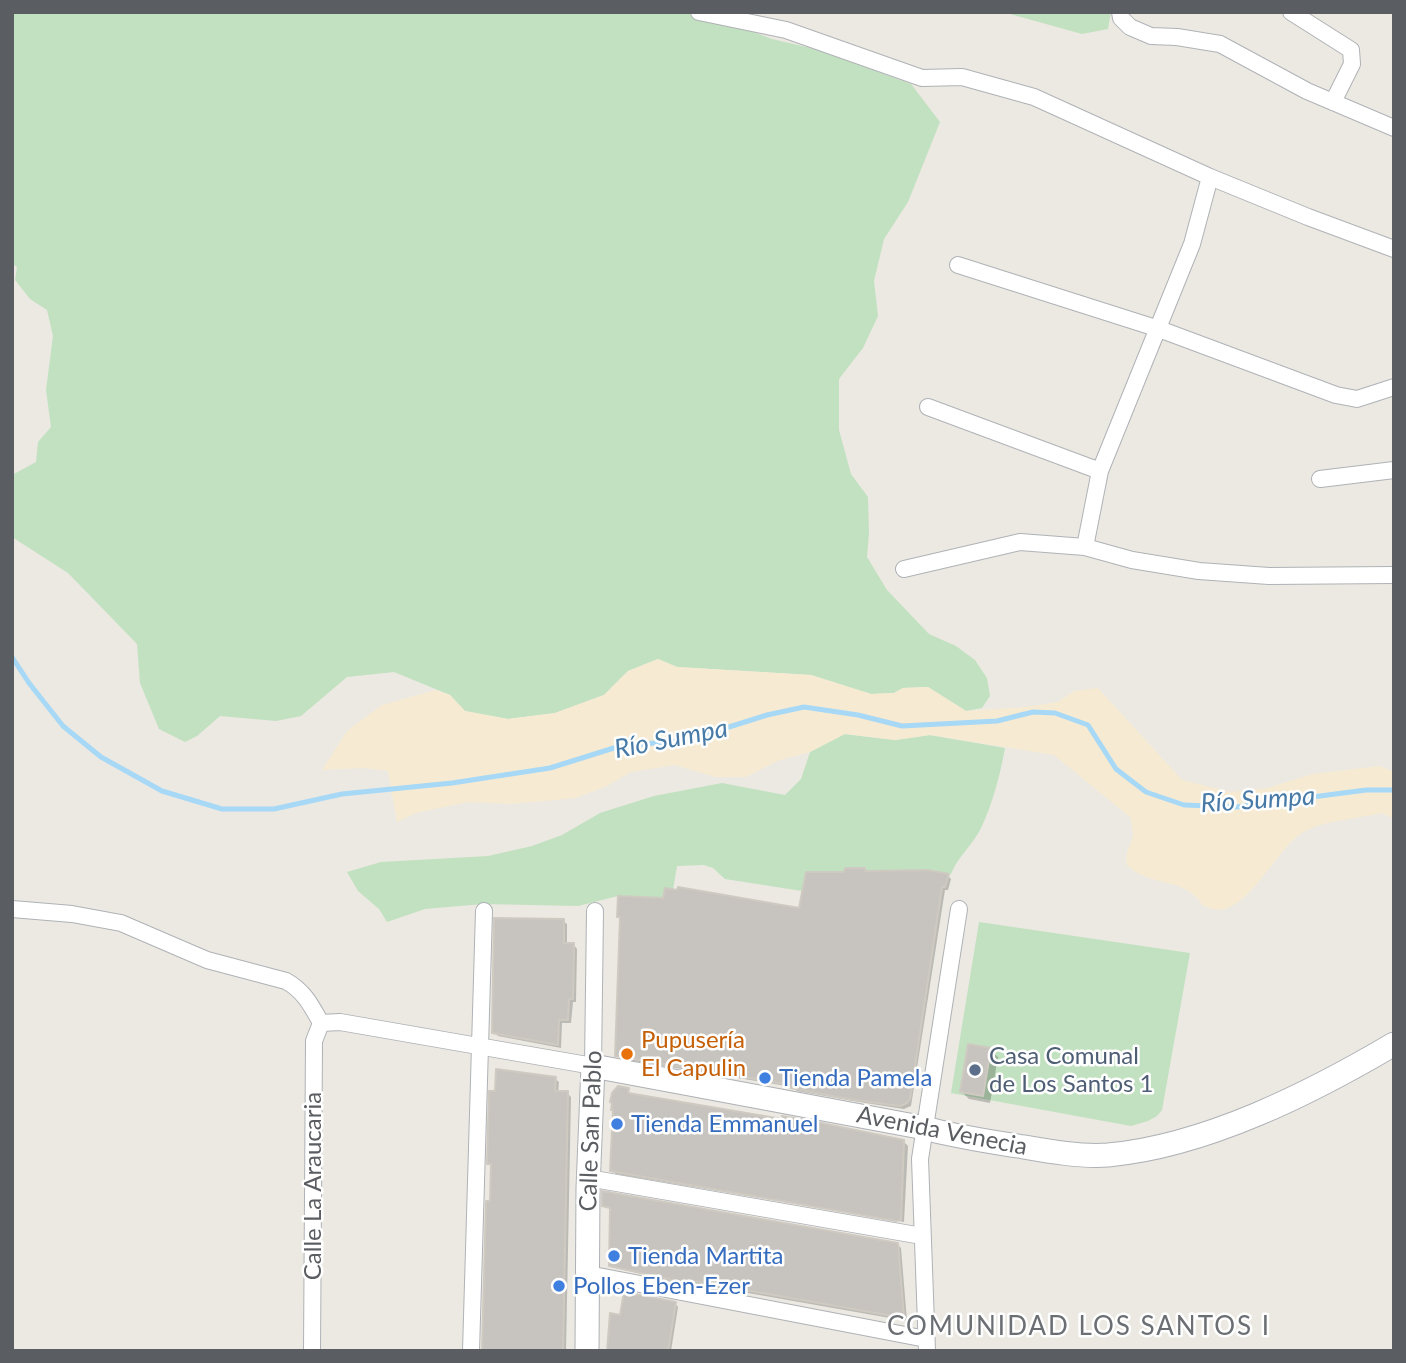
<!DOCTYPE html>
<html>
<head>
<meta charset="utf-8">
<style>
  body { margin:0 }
  #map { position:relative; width:1406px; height:1363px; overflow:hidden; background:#ebe9e2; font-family:Lato,sans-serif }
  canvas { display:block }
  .frame { position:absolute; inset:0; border:14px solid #5a5d61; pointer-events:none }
</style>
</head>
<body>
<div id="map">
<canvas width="1406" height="1363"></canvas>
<div class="frame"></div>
</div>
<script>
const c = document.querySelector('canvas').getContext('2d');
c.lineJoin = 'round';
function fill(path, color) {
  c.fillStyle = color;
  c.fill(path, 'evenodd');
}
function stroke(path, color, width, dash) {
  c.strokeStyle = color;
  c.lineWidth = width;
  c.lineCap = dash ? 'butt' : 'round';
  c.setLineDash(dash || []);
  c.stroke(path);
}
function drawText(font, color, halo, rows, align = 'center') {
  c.font = font + ' Lato,sans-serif';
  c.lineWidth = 5;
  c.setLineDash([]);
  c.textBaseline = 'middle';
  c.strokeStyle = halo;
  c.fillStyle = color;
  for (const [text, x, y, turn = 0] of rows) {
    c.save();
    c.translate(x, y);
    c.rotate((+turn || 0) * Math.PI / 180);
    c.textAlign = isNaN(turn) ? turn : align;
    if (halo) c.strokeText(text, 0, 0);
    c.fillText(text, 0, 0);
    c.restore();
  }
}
fill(new Path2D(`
  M12,12H733L751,31L772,39L815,49L911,84L940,122L908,202L884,239L874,281L878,316L863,348L839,379V430L851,474L868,497L869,533L867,557L887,590L929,634L956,646L975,660L987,678L990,696L982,708L966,711L928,687L903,688L894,693L871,694L811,675L677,667L658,659L628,671L604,695L555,713L508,719L465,711L450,695L394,672L347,677L301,716L276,721L220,716L197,736L185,742L159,729L140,683L137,644L68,573L12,537V475L36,462L38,442L51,427L46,390L53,336L47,310L30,299L15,280L17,267L12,263Z
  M987,12H1111L1108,29L1082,34L1010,14Z
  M844,734L895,740L930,735L1005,748C1000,775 993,803 981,828C973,845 958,856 951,874L928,870L865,871L864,868H846L844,872H806L802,891L725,879L713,868L704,865L677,866L673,890L663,898L618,896L578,906L483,904L425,909L387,922L379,909L358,891L347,872L381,862L488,856L532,846L562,835L600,813L654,796L722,783L785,795L801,779L810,752Z
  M979,922L1190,953L1162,1110L1157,1116L1148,1121L1131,1126L951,1093Z`), '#c2e1c0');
fill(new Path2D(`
  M658,659L677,667L811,675L871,694L894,693L903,688L928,687L966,711L1026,707L1058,702L1074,691L1098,688L1182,780L1231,792L1268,788L1312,774L1380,766L1394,772V819L1382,813C1361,818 1325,821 1307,830C1278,844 1253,907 1219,910C1214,910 1208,907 1203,906C1186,876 1148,888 1126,864L1127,852L1133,836L1131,818L1054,755L930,735L895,740L845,734L810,752L777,761L746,777H715L675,765L631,772L607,786L576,798L511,804L468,802L416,813L397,822L388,771L364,768L322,770L347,731L382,705L436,690L450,695L465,711L508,719L555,713L604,695L628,671Z`), '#f6ebd2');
fill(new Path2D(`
  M864,869L868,873L948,876L951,879L948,890H945L911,1106L904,1109L853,1101L797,1091L793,1087L621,1059L617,1055L846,874Z
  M563,921L567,924V945H574L577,949L576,1002H573L571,1023H562L561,1048L498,1036L494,1032Z
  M990,1050L998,1057L990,1103L969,1099L962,1092Z
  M555,1079L559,1082L558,1093H567L571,1097L566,1351H482L492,1203L493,1167L489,1163Z
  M628,1089L631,1096L904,1142L908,1146L904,1222L616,1174L612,1171Z
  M604,1205L897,1244L901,1248L907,1321L691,1283L690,1285L615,1268L611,1265L612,1210Z
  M675,1303L678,1307L671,1351H608L622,1317Z`), '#0003');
stroke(new Path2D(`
  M12,657L29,683L63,726L101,757L162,791L222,809H274L342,794L452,783L550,768L617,747L691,739L767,715L804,707L858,715L902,726L997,721L1033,712L1055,713L1088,725L1116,769L1146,792L1184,805L1236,807L1366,790H1394`), '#a7d8f6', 5);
const building = new Path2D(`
  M845,868H865V871L928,870L949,874L945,887H942L910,1099L907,1103L900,1106L848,1099L791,1088L792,1085L615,1056L620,917H617L618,896L663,898L665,888L677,890L678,887L799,908L806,872H844Z
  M494,918L564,919V943H574L573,999H569L568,1020H559L558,1045L492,1033Z
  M968,1044L991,1048L983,1096L960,1092Z
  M496,1069L556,1077L555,1091H568L563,1351H482L486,1201H490L491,1164H487L489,1091H495Z
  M618,1086L629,1088L628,1093L782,1119V1116L807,1120L904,1140L901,1220L896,1221L610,1171L613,1110H611L612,1103L610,1102L612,1093Z
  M602,1191L898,1243L904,1318L688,1280L687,1282L679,1281L609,1266L610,1208L602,1206Z
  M624,1292L676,1302L668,1351H607L610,1313L620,1315Z`);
fill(building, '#c7c3be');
stroke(building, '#cfcac1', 2);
const street = new Path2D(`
  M699,12L786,30L922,78L962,77L1034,97L1210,177L1308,217L1394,249
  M1120,12L1121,18L1130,27L1151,36L1177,37L1220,44L1307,91L1394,128
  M1291,12L1351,50L1352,64L1333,102
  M958,265L1159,329L1336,395L1357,399L1394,387
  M928,407L1100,471
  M1320,479L1394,470
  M1085,547L1100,471L1192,244L1210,177
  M904,569L1020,542L1085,547L1132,560L1199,571L1269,576L1394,575
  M12,909L72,914L121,923L207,960L286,981C304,991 311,1005 321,1023L340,1022L593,1066L595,911
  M588,1178L922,1236
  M588,1274L926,1339
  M312,1351L314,1041L321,1023
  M471,1351L484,911
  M927,1351L920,1159L959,909`);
const secondary = new Path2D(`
  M587,1351L588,1188L593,1066L925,1128C956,1137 987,1141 1018,1146C1047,1151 1079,1157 1108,1155C1206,1146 1311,1093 1394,1044`);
stroke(street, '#afb2b6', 18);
stroke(secondary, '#aeb1b6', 25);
stroke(street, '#fff', 16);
stroke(secondary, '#fff', 23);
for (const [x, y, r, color] of [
  [627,1054,7,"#e8710a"],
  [975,1070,7,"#5c6f8a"],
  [765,1078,7,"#3f7fe0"],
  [617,1124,7,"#3f7fe0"],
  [614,1256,7,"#3f7fe0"],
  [559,1286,7,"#3f7fe0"]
]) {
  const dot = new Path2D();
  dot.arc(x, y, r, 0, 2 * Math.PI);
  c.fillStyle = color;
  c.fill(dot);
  stroke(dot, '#fff', 2.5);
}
drawText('24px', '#c56008', '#fff', [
  ["Pupusería",641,1040],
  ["El Capulin",641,1068]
], 'left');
drawText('24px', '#4e5e75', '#fff', [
  ["Casa Comunal",989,1056],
  ["de Los Santos 1",989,1084]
], 'left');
drawText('24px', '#366cbe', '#fff', [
  ["Tienda Pamela",779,1078],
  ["Tienda Emmanuel",631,1124],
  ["Tienda Martita",628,1256],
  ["Pollos Eben-Ezer",573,1286]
], 'left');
drawText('24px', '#5a5d61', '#fff', [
  ["Calle San Pablo",591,1131,-88],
  ["Avenida Venecia",942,1131,11],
  ["Calle La Araucaria",313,1186,-90]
]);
drawText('italic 26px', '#477aa6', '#fff', [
  ["Río Sumpa",671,739,-11],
  ["Río Sumpa",1258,800,-4]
]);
c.letterSpacing = '2px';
drawText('26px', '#6b6f73', '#fff', [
  ["COMUNIDAD LOS SANTOS I",1079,1327]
]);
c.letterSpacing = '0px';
</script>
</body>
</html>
